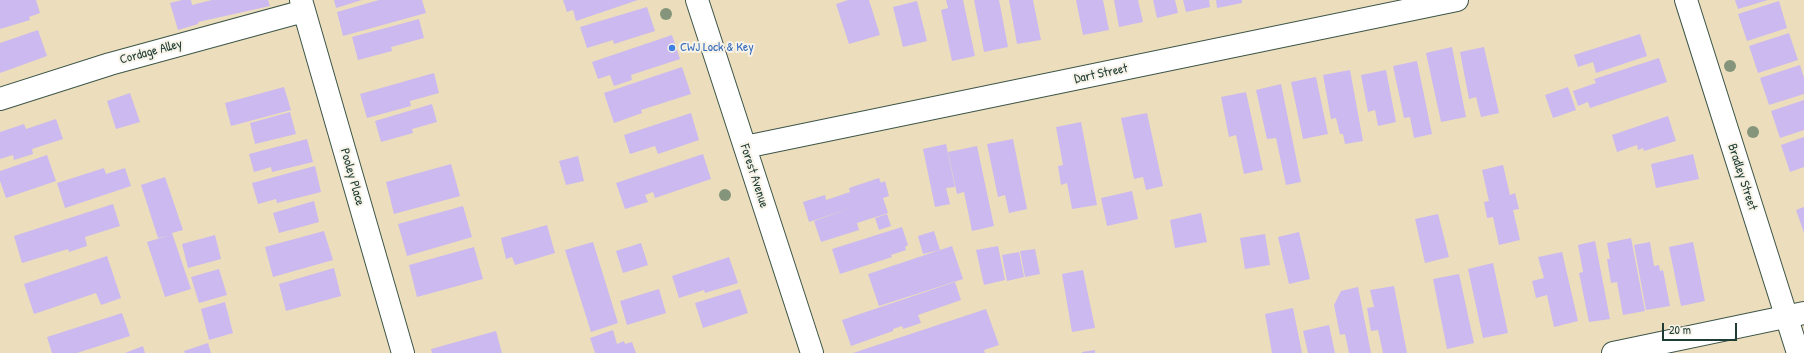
<!DOCTYPE html>
<html>
<head>
<meta charset="utf-8">
<style>
  body { margin:0 }
  #map { position:relative; width:1804px; height:353px; overflow:hidden; background:#ecdebc; font-family:"Patrick Hand",sans-serif }
  canvas { display:block }
  .scale { position:absolute; left:1662px; top:323px; width:75px; height:18px; box-sizing:border-box; border:2px solid #1f3d34; border-top:0; padding-left:5px; font-size:12px; line-height:14px; white-space:nowrap; color:#1f3d34; -webkit-text-stroke:3px #f7f3e8; paint-order:stroke }
</style>
</head>
<body>
<div id="map">
<canvas width="1804" height="353"></canvas>
<div class="scale">20 m</div>
</div>
<script>
const c = document.querySelector('canvas').getContext('2d');
c.lineJoin = 'round';
function fill(path, color) {
  c.fillStyle = color;
  c.fill(path, 'evenodd');
}
function stroke(path, color, width, dash) {
  c.strokeStyle = color;
  c.lineWidth = width;
  c.lineCap = dash ? 'butt' : 'round';
  c.setLineDash(dash || []);
  c.stroke(path);
}
function drawText(font, color, halo, rows, align = 'center') {
  c.font = font + ' "Patrick Hand",sans-serif';
  c.lineWidth = 4;
  c.setLineDash([]);
  c.textBaseline = 'middle';
  c.strokeStyle = halo;
  c.fillStyle = color;
  for (const [text, x, y, turn = 0] of rows) {
    c.save();
    c.translate(x, y);
    c.rotate((+turn || 0) * Math.PI / 180);
    c.textAlign = isNaN(turn) ? turn : align;
    if (halo) c.strokeText(text, 0, 0);
    c.fillText(text, 0, 0);
    c.restore();
  }
}
fill(new Path2D(`
  M0,0H36L40,13L29,17L30,20L0,29Z
  M182,0H191L192,5L212,0H268L270,6L198,22V24L178,30L170,3Z
  M334,0H362L336,8Z
  M379,0H422L426,13L343,36L337,12Z
  M563,0H638L576,21L573,10L567,12Z
  M848,0H869L880,35L849,44L836,4Z
  M946,0H963L975,56L952,61L941,10L948,8Z
  M974,0H999L1008,47L984,52Z
  M1009,0H1033L1041,40L1017,44Z
  M1076,0H1103L1109,30L1083,35Z
  M1114,0H1138L1143,22L1119,27Z
  M1153,0H1175L1178,13L1157,18Z
  M1183,0H1209L1210,7L1186,12Z
  M1216,0H1242V3L1217,8Z
  M1735,0H1768L1738,9Z
  M917,1L927,41L903,47L893,7Z
  M1779,1L1787,28L1747,41L1738,14Z
  M647,7L655,31L614,44L613,40L587,48L580,27Z
  M419,19L424,38L391,47L392,51L358,60L352,37Z
  M38,30L47,56L0,73V43Z
  M1789,33L1798,60L1758,73L1749,46Z
  M1640,34L1647,56L1596,73L1593,62L1578,67L1574,55Z
  M672,35L680,59L631,75L632,80L614,86L610,75L598,79L592,62Z
  M1452,47L1466,117L1441,122L1426,53Z
  M1484,47L1499,113L1481,117L1476,97L1469,99L1460,52Z
  M1659,58L1667,82L1590,108L1588,102L1578,106L1573,91L1596,83L1594,79Z
  M1417,61L1432,134L1414,138L1410,117L1404,118L1393,66Z
  M1800,65L1804,78V94L1769,105L1760,78Z
  M682,67L691,94L641,110L642,113L614,123L604,93Z
  M1350,70L1363,141L1345,144L1343,134H1340L1336,118L1331,119L1323,75Z
  M1386,70L1396,122L1378,126L1375,110L1368,112L1361,75Z
  M434,73L439,93L410,101L411,106L367,118L360,94Z
  M1316,77L1328,134L1303,139L1291,82Z
  M1281,84L1301,182L1286,185L1276,138L1267,139L1256,90Z
  M284,87L291,110L231,126L225,103Z
  M1568,87L1576,110L1553,118L1545,95Z
  M1246,92L1263,170L1244,174L1236,135L1229,137L1221,97Z
  M130,93L140,122L116,129L107,101Z
  M1804,100V130L1780,138L1771,111Z
  M432,104L437,122L412,129L413,133L381,142L375,121Z
  M290,112L296,134L255,144L250,123Z
  M691,113L699,140L658,154L655,146L630,154L624,135Z
  M1147,113L1163,186L1146,190L1143,177L1134,179L1121,118Z
  M1668,116L1676,141L1644,151L1643,148L1638,150L1637,145L1617,152L1612,135Z
  M56,119L63,139L32,149L33,154L14,160L13,155L0,159V132L24,124L26,129Z
  M1081,122L1097,205L1072,209L1067,183L1061,185L1058,166L1063,165L1056,127Z
  M1804,137V167L1790,172L1781,145Z
  M307,139L313,162L272,172L271,167L254,172L249,154Z
  M1013,139L1027,209L1009,213L1005,195L998,197L987,144Z
  M946,144L955,187L946,188L950,204L935,207L923,149Z
  M977,146L994,226L972,231L964,192L957,194L948,152Z
  M703,154L711,179L655,198L653,192L645,195L648,202L625,209L616,183Z
  M1693,154L1699,179L1656,188L1651,164Z
  M47,155L56,181L6,198L0,181V171Z
  M578,156L584,181L566,185L559,161Z
  M451,164L460,196L394,214L386,182Z
  M1503,165L1510,195L1515,193L1519,209L1513,210L1520,240L1499,245L1493,217L1487,218L1484,202L1489,201L1482,170Z
  M315,166L321,192L277,203L276,199L258,204L252,183Z
  M104,168L106,174L125,168L131,186L65,208L57,183Z
  M165,177L183,230L172,233L191,289L165,297L147,242L167,236L158,238L141,185Z
  M879,178L881,183L885,181L889,196L883,198L888,213L857,223L859,230L821,242L814,221L851,208L809,222L803,202L825,195L826,200L850,192L849,188Z
  M1132,191L1138,219L1107,226L1101,198Z
  M314,201L319,222L279,233L273,213Z
  M113,204L120,226L85,237L87,246L69,252L68,249L22,263L14,236Z
  M463,206L472,237L407,256L398,224Z
  M1804,207V233L1796,210Z
  M1201,213L1207,242L1175,248L1170,220Z
  M887,214L891,226L879,230L875,218Z
  M1438,214L1449,257L1425,263L1415,219Z
  M547,225L555,253L515,265L512,257L506,259L501,238Z
  M902,227L908,245L905,247L906,250L891,255L892,257L840,274L832,249Z
  M324,231L333,260L273,277L265,247Z
  M934,231L940,250L923,254L918,236Z
  M1299,232L1310,279L1289,284L1278,237Z
  M1265,234L1270,265L1245,269L1240,238Z
  M215,235L221,259L188,268L182,244Z
  M1631,238L1645,311L1623,315L1617,282L1611,283L1607,259H1610L1607,243Z
  M1595,241L1610,319L1589,322L1579,273L1583,272L1578,245Z
  M593,242L618,323L591,332L565,250Z
  M1650,242L1654,266L1659,265L1660,271L1663,270L1670,306L1646,310L1634,245Z
  M1693,242L1705,301L1681,306L1669,247Z
  M641,243L648,265L623,273L616,251Z
  M952,246L963,279L879,306L868,274Z
  M998,246L1005,280L984,285L976,250Z
  M474,247L483,279L417,297L409,265Z
  M1035,249L1040,274L1025,277L1020,251Z
  M1019,252L1024,277L1007,281L1002,255Z
  M1562,252L1578,321L1554,327L1547,295L1536,298L1532,281L1544,278L1538,257Z
  M107,256L121,298L101,305L96,293L34,314L24,284Z
  M729,257L738,283L705,293L704,290L679,298L672,276Z
  M1493,263L1508,333L1483,338L1468,269Z
  M334,268L341,296L286,311L279,284Z
  M219,269L227,295L199,303L191,277Z
  M1083,270L1095,328L1072,332L1062,274Z
  M1459,274L1474,343L1447,349L1433,279Z
  M955,282L961,300L918,315L921,323L903,329L902,326L893,329V331L851,346L842,320Z
  M1394,286L1407,353H1383L1378,330L1371,331L1367,308L1374,307L1370,290Z
  M1358,287L1371,353H1349L1345,334L1340,335L1334,305L1341,291Z
  M659,289L666,313L627,325L620,301Z
  M740,289L748,313L703,328L695,303Z
  M225,302L233,333L209,340L201,309Z
  M1293,308L1302,353H1272L1265,314Z
  M986,309L999,345L984,350L985,353H853Z
  M122,313L130,336L77,353H52L47,337Z
  M1329,325L1335,353H1308L1303,331Z
  M613,330L617,344L624,341L625,344L632,342L636,353H595L590,338Z
  M496,331L502,353H432L431,349Z
  M208,343L211,353H185L184,351Z
  M143,346L145,353H125Z
  M1095,350V353H1082V352Z`), '#cbb9ef');
const minor = new Path2D(`
  M301,0L403,353
  M697,0L812,353
  M1686,0L1798,353
  M0,99L110,64L304,11
  M745,147L1457,0
  M1613,353L1804,313`);
stroke(minor, '#3e5548', 24);
stroke(minor, '#fff', 22);
c.fillStyle = '#85957c';
for (const [x, y] of [
  [666,14],
  [1730,66],
  [1753,132],
  [725,195]
]) {
  c.beginPath();
  c.arc(x, y, 6, 0, 2 * Math.PI);
  c.fill();
}
for (const [x, y, r, color] of [
  [672,48,4,"#3f7fe0"]
]) {
  const dot = new Path2D();
  dot.arc(x, y, r, 0, 2 * Math.PI);
  c.fillStyle = color;
  c.fill(dot);
  stroke(dot, '#f7f3e8', 1.5);
}
drawText('13px', '#366cbe', '#f7f3e8', [
  ["CWJ Lock & Key",680,48]
], 'left');
drawText('13px', '#1f3d34', '#f7f3e8', [
  ["Cordage Alley",151,52,-15],
  ["Dart Street",1101,74,-12],
  ["Forest Avenue",754,176,72],
  ["Pooley Place",352,177,74],
  ["Bradley Street",1742,177,72]
]);
</script>
</body>
</html>
